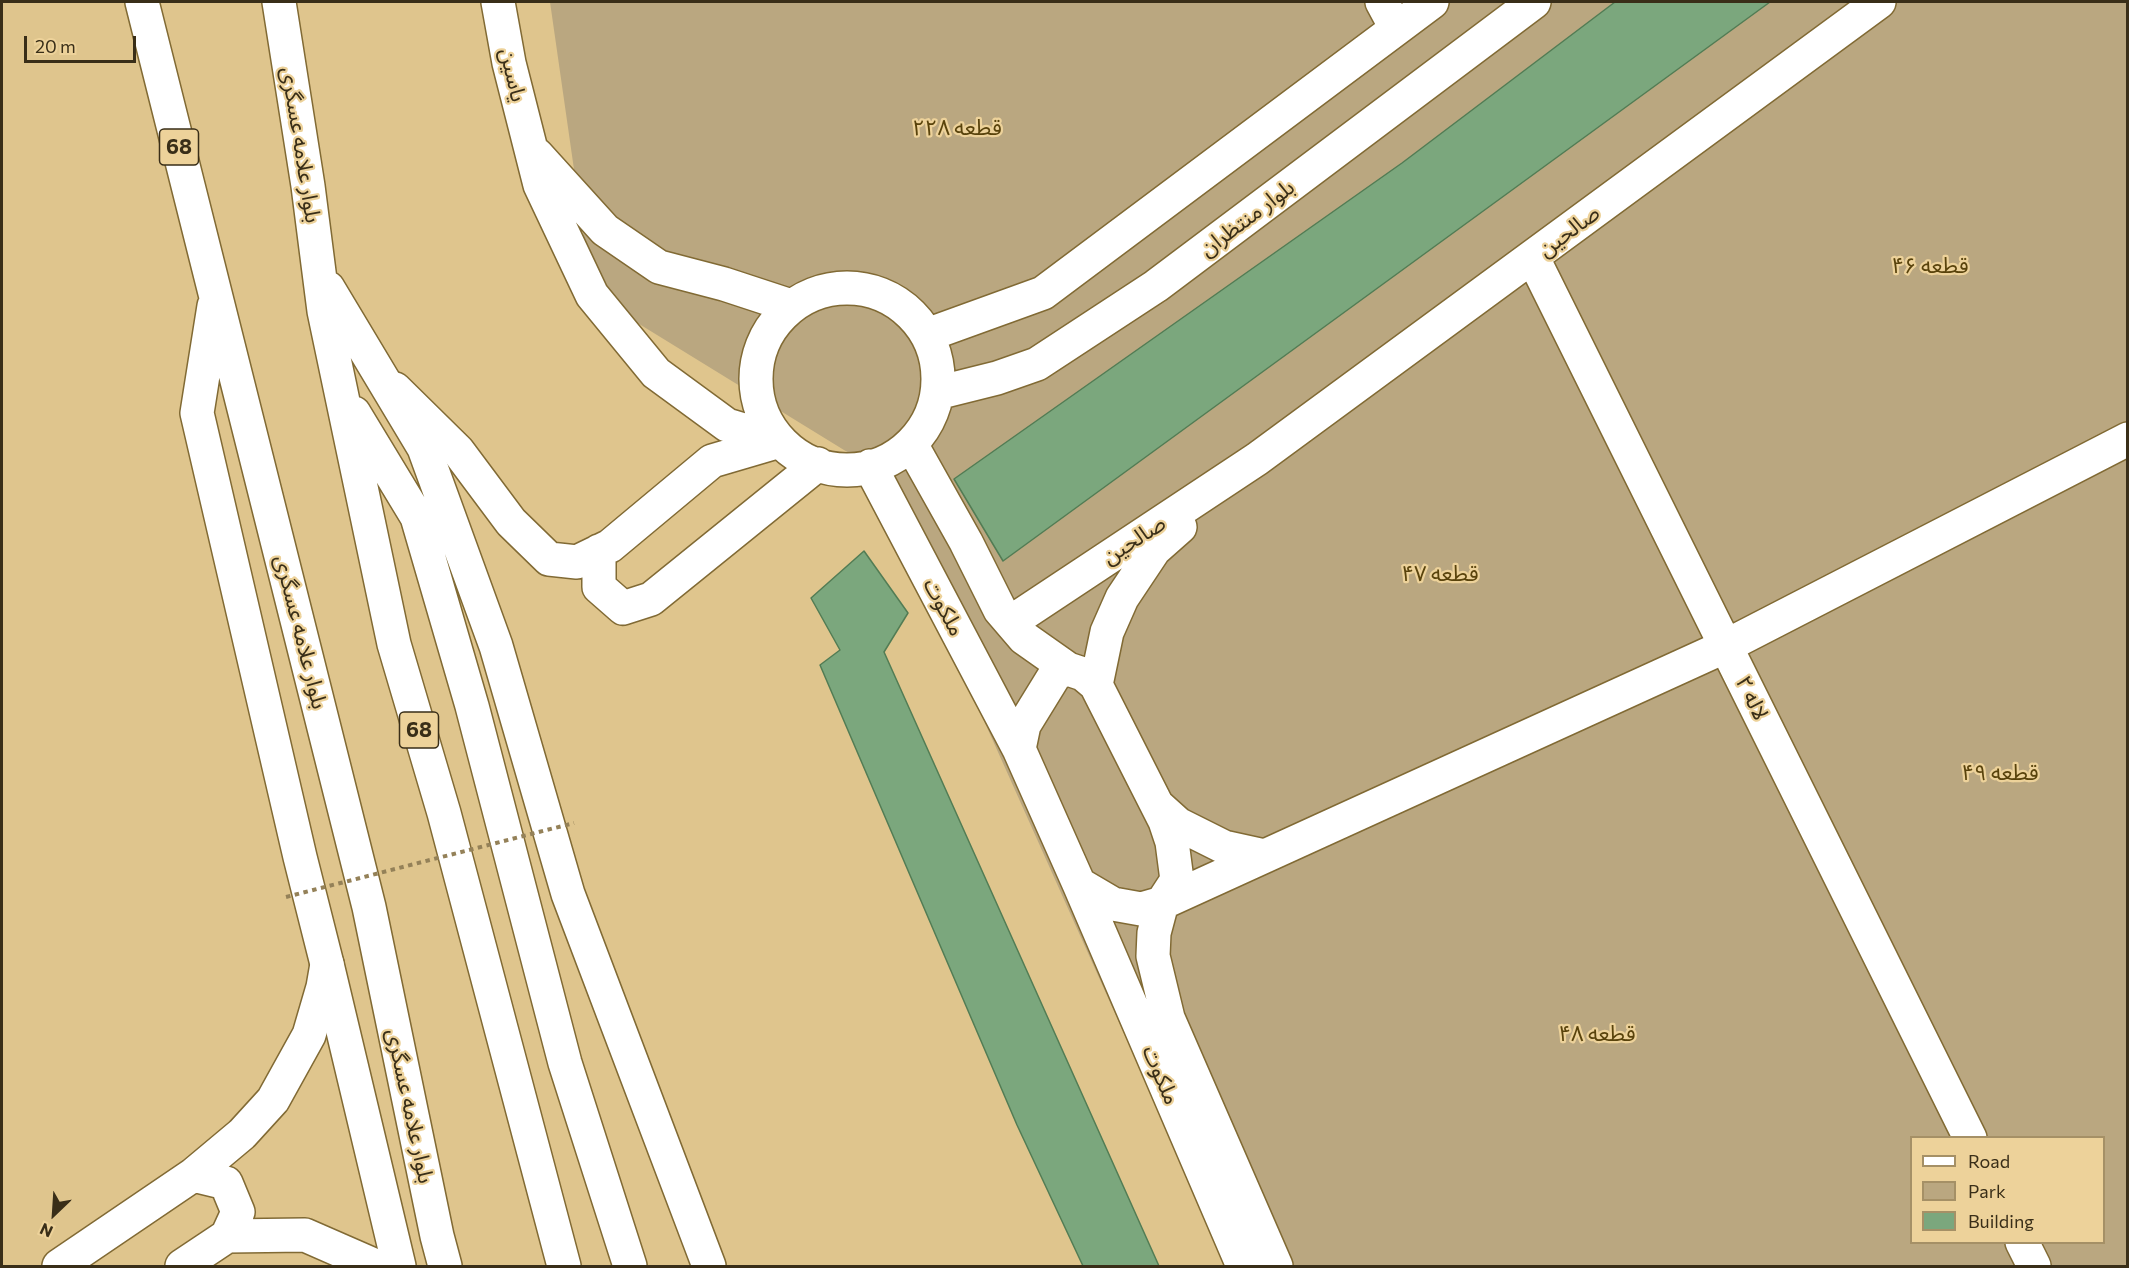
<!DOCTYPE html>
<html>
<head>
<meta charset="utf-8">
<style>
  body { margin:0 }
  #map { position:relative; width:2129px; height:1268px; overflow:hidden; background:#dfc58d; font-family:Commissioner,sans-serif }
  canvas { display:block }
  .frame { position:absolute; inset:0; border:3px solid #392e18; pointer-events:none }
  .legend { position:absolute; left:1910px; top:1136px; width:195px; height:108px; box-sizing:border-box; background:#edd29a; border:2px solid #a59066; margin:0; padding:8px 10px; list-style:none; font-size:18px; color:#392e18 }
  .legend li { display:flex; align-items:center; gap:12px; height:30px }
  .legend b { width:30px; border:2px solid #a59066 }
  .north { position:absolute; left:24px; top:1184px; width:60px; height:60px; -webkit-text-stroke:4px #edd29a; paint-order:stroke; rotate:205deg; font-size:16px; font-weight:700; line-height:24px; text-align:center; color:#392e18 }
  .north::after { content:''; display:block; margin:auto; width:21px; height:27px; background:#392e18; clip-path:polygon(50% 0,100% 100%,50% 72%,0 100%) }
  .scale { position:absolute; left:24px; top:36px; width:112px; height:27px; box-sizing:border-box; border:3px solid #392e18; border-top:0; padding-left:8px; font-size:18px; line-height:21px; white-space:nowrap; color:#392e18; -webkit-text-stroke:4px #edd29a; paint-order:stroke }
</style>
</head>
<body>
<div id="map">
<canvas width="2129" height="1268"></canvas>
<div class="frame"></div>
<ul class="legend">
<li><b style="height:8px;background:#fff"></b>Road</li>
<li><b style="height:16px;background:#baa780"></b>Park</li>
<li><b style="height:16px;background:#7ba77d"></b>Building</li>
</ul>
<div class="north">N</div>
<div class="scale">20 m</div>
</div>
<script>
const c = document.querySelector('canvas').getContext('2d');
c.lineJoin = 'round';
function fill(path, color) {
  c.fillStyle = color;
  c.fill(path, 'evenodd');
}
function stroke(path, color, width, dash) {
  c.strokeStyle = color;
  c.lineWidth = width;
  c.lineCap = dash ? 'butt' : 'round';
  c.setLineDash(dash || []);
  c.stroke(path);
}
function drawText(font, color, halo, rows, align = 'center') {
  c.font = font + ' Commissioner,"Noto Sans Arabic",sans-serif';
  c.lineWidth = 4.5;
  c.setLineDash([]);
  c.textBaseline = 'middle';
  c.strokeStyle = halo;
  c.fillStyle = color;
  for (const [text, x, y, turn = 0] of rows) {
    c.save();
    c.translate(x, y);
    c.rotate((+turn || 0) * Math.PI / 180);
    c.textAlign = isNaN(turn) ? turn : align;
    if (halo) c.strokeText(text, 0, 0);
    c.fillText(text, 0, 0);
    c.restore();
  }
}
fill(new Path2D(`
  M550,2H2127V1266H1228L870,466L592,295ZM1912,1138H2104V1242H1912Z`), '#baa780');
const building = new Path2D(`
  M1615,2H1770L1003,561L954,479L1402,163Z
  M864,551L908,613L884,652L1159,1266H1083L1017,1125L820,665L840,650L811,598Z`);
fill(building, '#7ba77d');
stroke(building, '#527c54', 1.5);
const minor = new Path2D(`
  M498,2L509,63L540,185L592,295L656,373L727,425L780,441
  M1382,2L1396,28
  M537,155L605,230L659,267L724,284L791,306
  M1533,258L1970,1138
  M756 379a91 91 0 1 1 182 0a91 91 0 1 1-182 0Z
  M927,335L1043,293L1432,2
  M395,389L458,451L511,522L549,559L577,562L610,546L712,461L780,441
  M937,393L997,378L1037,364L1156,286L1534,2
  M911,444L966,542L1000,610L1024,638L1068,669
  M870,466L1019,749
  M599,551V587L623,608L651,599L818,464
  M1011,622L1257,459L1879,2
  M1068,669L1083,674L1096,685L1165,821L1172,842L1177,880L1162,903L1141,909L1113,904L1079,884L1019,749L1024,725L1056,673Z
  M1096,685L1107,632L1122,598L1154,550L1180,527
  M1158,806L1178,824L1224,847L1265,856
  M1079,884L1243,1266
  M193,1175L226,1183L238,1212L227,1236
  M2022,1242L2034,1266
  M59,1266L193,1175L242,1134L273,1100L309,1035L323,987L327,964
  M182,1266L227,1236L305,1235L376,1266
  M1276,1266L1168,1018L1153,956L1154,933L1162,903L1726,646L2128,439`);
const highway = new Path2D(`
  M142,2L369,907L437,1236L445,1266
  M279,2L308,186L324,311L394,644L444,813L564,1266
  M328,288L424,448L496,646L568,894L709,1266
  M214,306L197,413L300,857L327,964L399,1266
  M354,413L417,517L472,706L565,1063L630,1266`);
stroke(minor, '#816a34', 36);
stroke(highway, '#816a34', 36);
stroke(minor, '#fff', 33);
stroke(highway, '#fff', 33);
stroke(new Path2D(`
  M286,897L574,823`), '#948158', 4, [4.5, 4.5]);
for (const [x, y, w] of [
  [179,147,39],
  [419,730,39]
]) {
  const box = new Path2D();
  box.roundRect(x - w / 2, y - 18, w, 36, 4.5);
  c.fillStyle = '#edd29a';
  c.fill(box);
  stroke(box, '#392e18', 1.5);
}
drawText('bold 21px', '#392e18', null, [
  ["68",179,147],
  ["68",419,730]
]);
drawText('22px', '#392e18', '#edd29a', [
  ["یاسین",513,75,77],
  ["بلوار علامه عسگری",301,145,81],
  ["بلوار منتظران",1247,218,-37],
  ["صالحین",1569,231,-37],
  ["صالحین",1134,540,-33],
  ["ملکوت",944,607,62],
  ["بلوار علامه عسگری",301,632,76],
  ["لاله ۲",1752,698,64],
  ["ملکوت",1161,1075,67],
  ["بلوار علامه عسگری",410,1106,78]
]);
drawText('22px', '#59430c', '#edd29a', [
  ["قطعه ۲۲۸",957,128],
  ["قطعه ۴۶",1930,266],
  ["قطعه ۴۷",1440,574],
  ["قطعه ۴۹",2000,773],
  ["قطعه ۴۸",1597,1034]
]);
</script>
</body>
</html>
